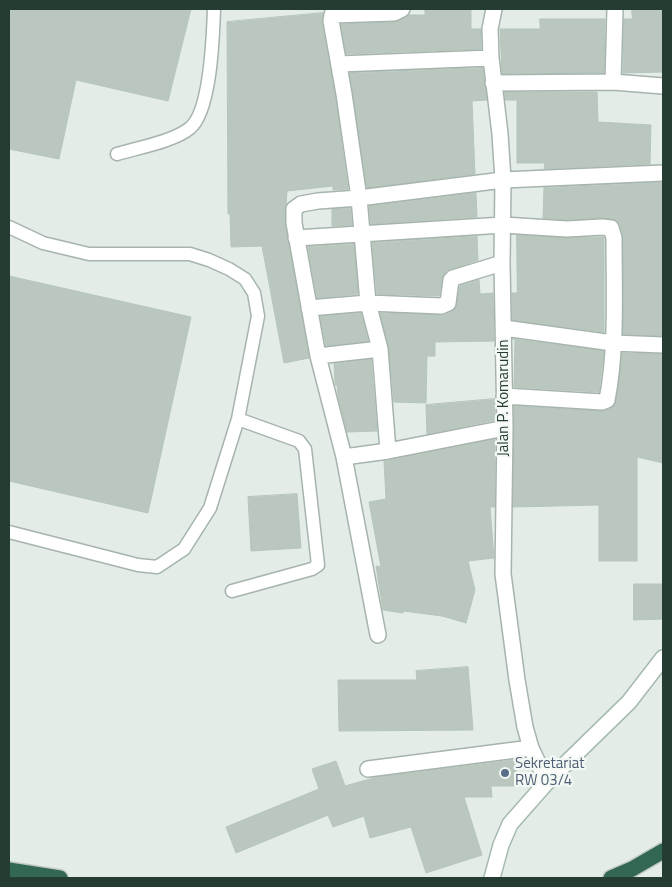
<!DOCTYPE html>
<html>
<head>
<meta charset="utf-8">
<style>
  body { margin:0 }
  #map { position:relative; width:672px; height:887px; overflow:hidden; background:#e3ece7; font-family:"Titillium Web",sans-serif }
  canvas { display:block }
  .frame { position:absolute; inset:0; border:10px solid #243c32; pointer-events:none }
</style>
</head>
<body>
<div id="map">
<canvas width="672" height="887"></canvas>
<div class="frame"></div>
</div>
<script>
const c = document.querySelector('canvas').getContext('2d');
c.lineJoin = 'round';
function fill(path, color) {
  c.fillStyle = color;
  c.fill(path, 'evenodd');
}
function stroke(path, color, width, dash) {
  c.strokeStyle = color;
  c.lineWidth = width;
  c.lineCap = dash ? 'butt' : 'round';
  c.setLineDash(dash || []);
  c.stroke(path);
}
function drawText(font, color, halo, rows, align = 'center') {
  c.font = font + ' "Titillium Web",sans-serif';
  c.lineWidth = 4.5;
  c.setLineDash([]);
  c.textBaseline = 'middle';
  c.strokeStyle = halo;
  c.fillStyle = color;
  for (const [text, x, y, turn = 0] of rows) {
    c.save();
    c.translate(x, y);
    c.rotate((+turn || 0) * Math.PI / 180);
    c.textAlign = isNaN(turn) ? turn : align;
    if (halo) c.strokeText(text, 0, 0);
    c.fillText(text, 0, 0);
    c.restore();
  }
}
const building = new Path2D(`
  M9,9H191L168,101L76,80L59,159L9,149Z
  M425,9H471V29H481V49L346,54L341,24L395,22L409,15H425Z
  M632,9H662L663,72L623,73L624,19H632Z
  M323,13L322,23L335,95L348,189L333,190V186L287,191L285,224L309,358L284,363L262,246L231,247L230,214H228L227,22Z
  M540,19H605L604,73L502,74L500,29H540Z
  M483,68L487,100L472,101L475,174L367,188L350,73Z
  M504,92H597L598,122L651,125L650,164L544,169L545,163H517V100H505Z
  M663,182V336L623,334V238L620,225L617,221L603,218L567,220L543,218L544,188Z
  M476,193L477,217L371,224L369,206Z
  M350,208L352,225L332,226V209Z
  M517,235L566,238L604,237V332L512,320V293H517Z
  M477,236L478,260L446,271L442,279L439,296L377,294L372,243Z
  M354,244L358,294L317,298L308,247Z
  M9,276L191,317L148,513L9,481Z
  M479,280L480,294L493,293L494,341L435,342V356H427L426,403L394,402L389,348L380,313L445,315L456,308L460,286Z
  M361,313L368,341L326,346L320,316Z
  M513,339L604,351L599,392L514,387L515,340Z
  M622,353L663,354V463L637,457V561H599V505L513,507L514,406L601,411L610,409L616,402Z
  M371,359L377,431L347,432L338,395L337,385H335V383L334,364Z
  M495,399V420L427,434L426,405Z
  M495,439V507H490L494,558L468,561L475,590L466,623L442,616L403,611V613L383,610L376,566L381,567L369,502L386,499L384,461Z
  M297,494L301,548L251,551L248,497Z
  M634,584H663V619L634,620Z
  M468,667L473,730L339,731L338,680H417L416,671Z
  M516,760V786H491L492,797H464L482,855L426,873L411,827L370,838L364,816L333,827L328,815L236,853L226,827L319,789L312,769L336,761L345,786L377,777Z`);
fill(building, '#b9c7bf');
stroke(building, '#b6c5bc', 1);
const lane = new Path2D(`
  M117,154C137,148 175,141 190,128C211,111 213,35 214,9
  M9,227L43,243L89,254H190L209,260L229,269L245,279L254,293L258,316L238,419L210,508L184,549L157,567L138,565L9,532
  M232,591L312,569L318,565L305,449L299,441L238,419`);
const street = new Path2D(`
  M494,9L490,29L491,58L500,134L503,180L502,263L505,428L503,574L517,680L525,727L531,748L547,782
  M339,64L491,58
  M613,82L615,9
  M493,83L613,82L663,86
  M296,238L503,225L567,229L602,227L611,228L614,238C614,290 617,350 607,400L602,402L504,396
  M309,308L368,303L441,306L448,303L451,280L453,278L502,263
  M504,328L613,343L663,345
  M318,356L380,349
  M388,451L380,349L368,303L359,198L344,94L331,21L332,15L394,13L402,9
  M344,457L388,451L505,428
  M378,635L344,457L318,356L294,223V209L301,204L318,201L359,198L503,180L663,173
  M368,769L531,748`);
const secondary = new Path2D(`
  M492,878L501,845L510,824L547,782L629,702L663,658`);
const highway = new Path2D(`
  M9,870L60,878
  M611,878L632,869L663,851`);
stroke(lane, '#a6b4ad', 15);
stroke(street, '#a6b4ad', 18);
stroke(secondary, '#a5baaf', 18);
stroke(highway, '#c2c8c6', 18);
stroke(lane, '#fff', 12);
stroke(street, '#fff', 15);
stroke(secondary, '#fff', 15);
stroke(highway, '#326753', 15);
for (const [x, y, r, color] of [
  [505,773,5,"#5c6f8a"]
]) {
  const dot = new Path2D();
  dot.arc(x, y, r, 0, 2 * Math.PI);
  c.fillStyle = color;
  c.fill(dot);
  stroke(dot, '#f4f9f5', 2);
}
drawText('15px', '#243c32', '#f4f9f5', [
  ["Jalan P. Komarudin",504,398,-90]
]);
drawText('15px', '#4e5e75', '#f4f9f5', [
  ["Sekretariat",515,764],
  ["RW 03/4",515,781]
], 'left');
</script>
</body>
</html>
